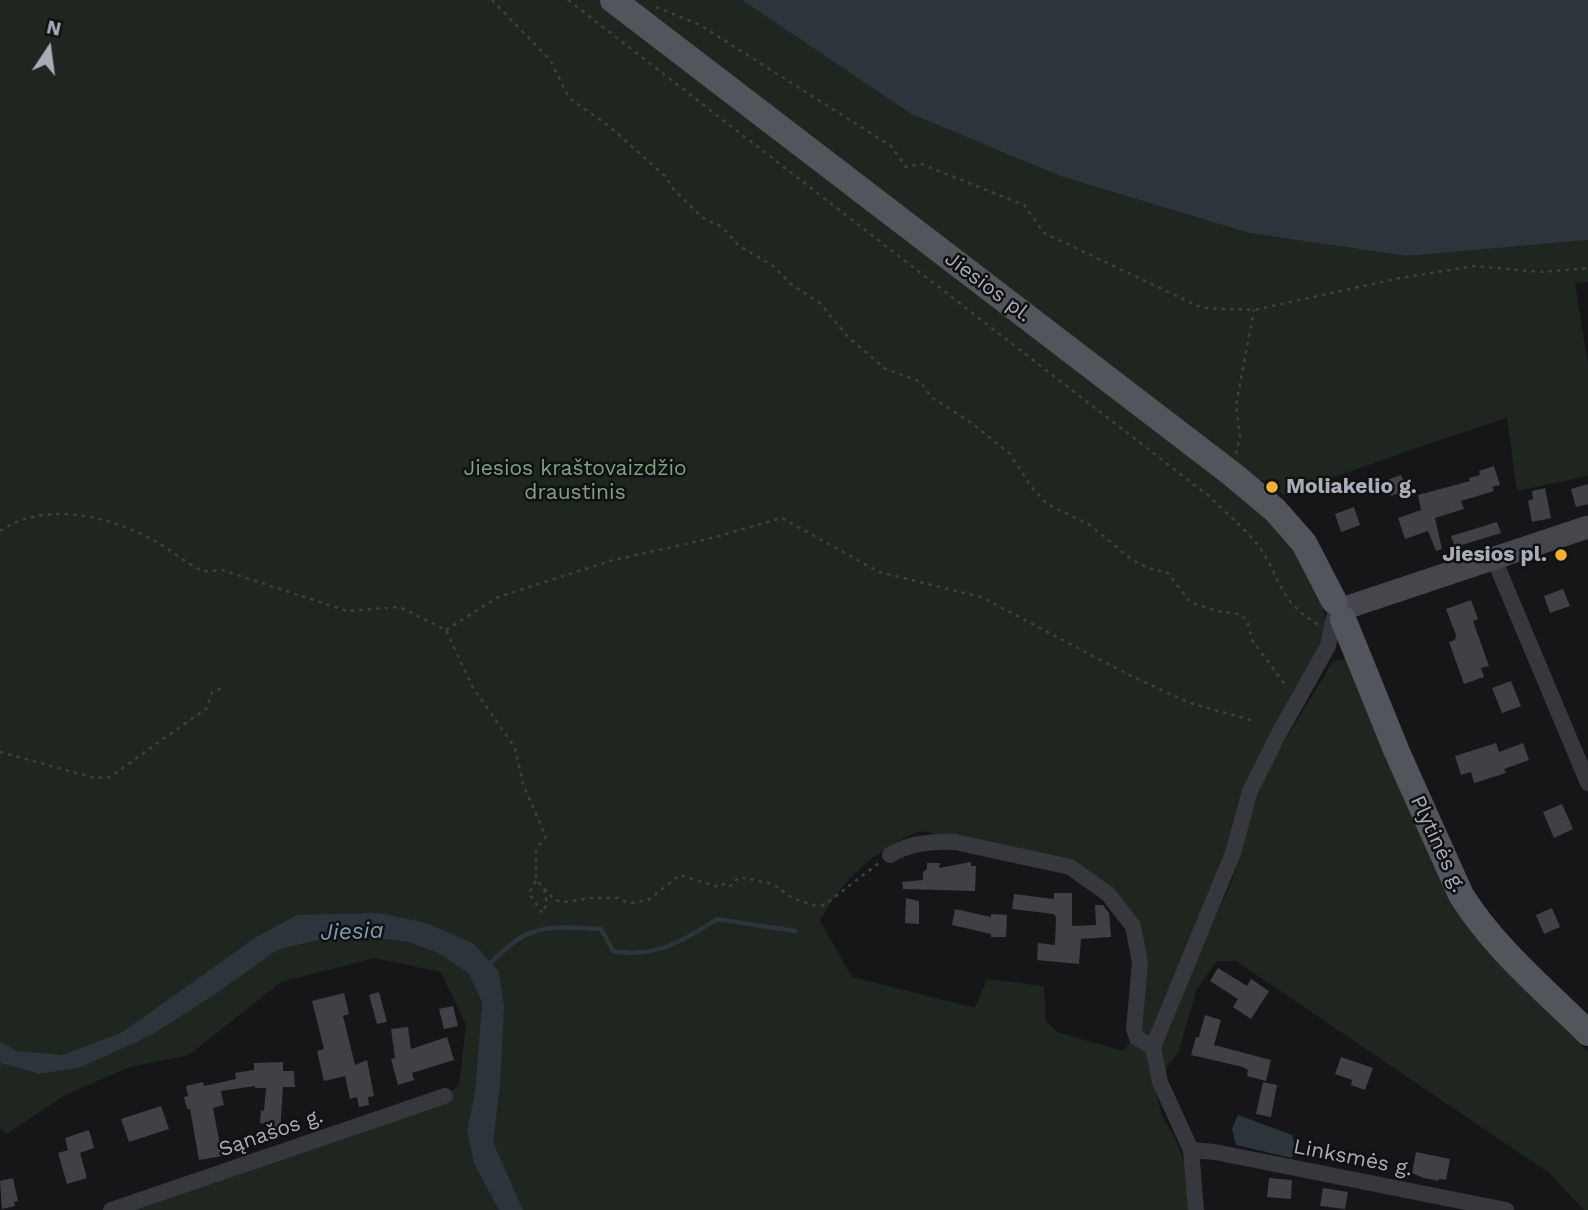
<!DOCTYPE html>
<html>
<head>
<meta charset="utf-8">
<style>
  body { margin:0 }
  #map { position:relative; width:1588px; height:1210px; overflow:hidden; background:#161618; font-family:"Work Sans",sans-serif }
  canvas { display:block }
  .north { position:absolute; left:14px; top:14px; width:70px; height:70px; -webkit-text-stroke:5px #111113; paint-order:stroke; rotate:13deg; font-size:19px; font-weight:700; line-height:28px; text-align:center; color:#a8adb8 }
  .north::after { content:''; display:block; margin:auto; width:24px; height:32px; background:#a8adb8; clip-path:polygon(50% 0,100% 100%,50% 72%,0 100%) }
</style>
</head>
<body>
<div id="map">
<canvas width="1588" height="1210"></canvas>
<div class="north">N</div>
</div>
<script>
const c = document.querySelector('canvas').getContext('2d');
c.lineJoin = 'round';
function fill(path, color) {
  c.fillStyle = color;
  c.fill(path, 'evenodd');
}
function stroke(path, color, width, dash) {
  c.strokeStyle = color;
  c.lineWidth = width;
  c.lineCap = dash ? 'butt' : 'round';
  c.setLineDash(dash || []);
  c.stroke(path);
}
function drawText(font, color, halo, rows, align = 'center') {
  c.font = font + ' "Work Sans",sans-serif';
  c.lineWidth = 5;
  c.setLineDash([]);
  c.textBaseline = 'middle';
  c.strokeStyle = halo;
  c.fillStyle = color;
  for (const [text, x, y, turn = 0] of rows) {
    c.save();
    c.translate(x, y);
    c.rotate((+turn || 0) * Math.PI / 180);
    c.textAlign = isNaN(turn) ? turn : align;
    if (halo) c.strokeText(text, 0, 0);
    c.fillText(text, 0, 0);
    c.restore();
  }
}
fill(new Path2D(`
  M0,0H742L911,114L1060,176L1249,233L1407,256L1588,240V282L1575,283L1588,364V476L1517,491L1507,418L1425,445L1283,495L1268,480L1259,481L1273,519L1303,562L1321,601L1327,624L1328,646L1278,735L1161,1038L1231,883L1258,792L1275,757L1333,661L1349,658L1419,832L1450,903L1485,947L1588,1052V1210H1584L1549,1173L1236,961H1217L1197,989L1178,1053L1154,1084L1162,1116L1176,1140L1186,1168L1189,1210H508L487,1170L491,990L480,973L396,930L287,937L79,1061L0,1052ZM921,831L1070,861L1138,924L1140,1030L1123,1051L1057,1032L1046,1021L1044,986L987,979L975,1008L852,977L820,921C841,880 878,847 921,831Z
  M369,937L408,942L438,953L468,973L482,1002L475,1091L467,1131L474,1164L499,1210H137L434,1107L459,1085L466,1025L441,972L374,958L281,982L189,1055L130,1067L65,1095L7,1134L0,1128V1063L39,1074L79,1068L152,1035L220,991L277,950L322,939Z`), '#1e261f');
fill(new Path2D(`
  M742,0H1588V240L1407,256L1249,233L1060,176L911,114Z
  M379,913L427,923L474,944L499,972L504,1005L500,1086L493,1142L523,1210H499L474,1164L467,1131L475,1091L482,1002L468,973L438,953L408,942L369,937L322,939L277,950L220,991L152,1035L79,1068L39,1074L0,1063V1042L17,1051L62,1055L121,1033L255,938L297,915Z
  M1238,1115L1292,1135L1295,1146L1292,1158L1236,1145L1232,1129Z`), '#2c353c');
stroke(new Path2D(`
  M488,966C500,954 516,937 533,932C553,925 580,928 601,929L613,951C653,959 684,941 717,919L795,931`), '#2c353c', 4.5);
fill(new Path2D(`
  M1494,466L1500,485L1492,487L1494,491L1461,501L1464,509L1435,518L1442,549L1436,551L1428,531L1405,539L1398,518L1421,510L1418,495L1470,481L1469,478L1480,475L1479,471Z
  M1401,475L1407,490L1391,496L1385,481Z
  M1588,484V504L1576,507L1571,489Z
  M1545,488L1551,518L1532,522L1528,501L1533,499L1532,491Z
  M1354,507L1360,525L1341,532L1335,514Z
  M1497,522L1501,533L1455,547L1451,536Z
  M1563,589L1570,606L1550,613L1544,596Z
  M1471,600L1478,619L1473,621L1489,666L1481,668L1484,677L1464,684L1449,642L1455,640L1456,635L1446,609Z
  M1511,681L1521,706L1502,713L1492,688Z
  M1496,743L1499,752L1523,743L1529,760L1504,769L1506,773L1474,783L1471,772L1461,775L1455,756Z
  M1562,804L1573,829L1554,838L1543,812Z
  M971,862V866H976L975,891L903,889L902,882L923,880V872L927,869V863H940L939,868Z
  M1054,893H1072V926L1096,925L1095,905H1103L1109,913L1111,937L1081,939L1079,964L1037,960L1038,943L1055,945L1056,917L1054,914L1012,909L1014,894L1054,899Z
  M906,898L919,901V924L905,923Z
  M1552,908L1560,927L1544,934L1536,915Z
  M955,909L991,917V914L1007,915L1006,937H991V934L952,925Z
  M1218,968L1247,986L1251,979L1269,991L1251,1019L1233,1007L1238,999L1210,981Z
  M379,992L387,1022L377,1024L369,995Z
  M344,993L349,1014L343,1016L355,1065L367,1060L374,1096L368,1097L369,1105L359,1107L357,1097L350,1099L345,1076L324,1081L317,1051L324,1049L312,1001Z
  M453,1006L458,1026L444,1029L439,1009Z
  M1205,1015L1221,1020L1214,1045L1271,1060L1266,1081L1247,1076L1248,1070L1243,1067L1191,1055L1196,1037H1199Z
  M408,1027L411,1049L447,1037L454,1060L412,1073L414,1080L398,1085L391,1059L395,1058L391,1029Z
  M1341,1057L1373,1068L1365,1090L1351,1085L1352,1080L1335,1074Z
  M283,1062V1071H294L295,1087H283L280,1133L266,1132V1124L260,1123L261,1110L264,1111L266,1088H255V1086L221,1091L224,1105L213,1108L222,1156L199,1160L190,1109H187L184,1097L188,1096L186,1086L203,1082L204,1086L236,1079L235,1073L254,1070V1063Z
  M1263,1082L1277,1085L1271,1117L1256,1114Z
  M161,1106L169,1129L129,1142L121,1119Z
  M89,1130L94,1148L80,1153L87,1178L67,1184L58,1153L68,1150L65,1138Z
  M1416,1152L1450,1159L1446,1180L1439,1179V1181L1424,1178L1412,1173Z
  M13,1178L18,1201L14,1202L15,1206L2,1209L0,1181Z
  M1269,1178L1292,1180L1291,1199L1267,1197Z
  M1323,1188L1348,1192L1345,1209L1320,1206Z`), '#404145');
stroke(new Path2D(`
  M492,0L550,60L569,98L609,126L666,177L674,190L703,218L722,227L738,245L773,266L791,284L820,303L846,335L884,368L921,382L931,397L973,424L1010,454L1031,486L1047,504L1090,525L1132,560L1148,568L1168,573L1190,602L1217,611L1239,614L1247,620L1252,640L1286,686
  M568,0L1210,497C1226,513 1246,529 1260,548C1283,582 1278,601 1319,625
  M656,7L700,25L891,146L906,167L921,164L1024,205L1044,233L1202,308L1254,310L1400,278L1475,266L1540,272L1588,268
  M1236,454L1240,437L1236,405L1254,310
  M0,531C45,500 110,516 155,541C166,547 195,570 205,571C210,572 217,570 222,570L347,611L400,607L446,630L472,686L515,748L523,784L546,837L536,849V880L555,900L564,902L591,898H618L629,903L638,902L648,900L680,875L718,887L724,884L729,887L739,877L773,884L792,898L813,905H824L879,863
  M446,630L498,597L610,561L708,539L782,518L879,572L981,597L1133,677L1190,703L1254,721
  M0,752L95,778L110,777L207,708L212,692L225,687
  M536,881L529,893L542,913L547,903L544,889`), '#3d3f44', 2.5, [3.5, 5]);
stroke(new Path2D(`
  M1494,559L1588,783
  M890,855C909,843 933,841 955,842L1070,867L1108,894L1133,926L1140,963L1134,1029L1137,1038L1153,1047
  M1191,1150L1215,1152L1506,1210
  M111,1210L445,1096
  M1196,1210L1191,1150L1160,1082L1153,1047L1233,853L1250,791L1278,735L1328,646L1334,617`), '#37383d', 16);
stroke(new Path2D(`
  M1351,606L1588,527`), '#45474d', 23);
stroke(new Path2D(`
  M613,0L1232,474L1275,510L1304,543L1334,601
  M1343,619L1397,752L1461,895C1494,948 1544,989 1588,1033`), '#53555c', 26);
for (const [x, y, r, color] of [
  [1272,487,7,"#f2b134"],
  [1561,555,7,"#f2b134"]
]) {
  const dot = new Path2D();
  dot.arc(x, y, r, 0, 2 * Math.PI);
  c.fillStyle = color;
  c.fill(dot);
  stroke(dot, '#111113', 2.5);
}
drawText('21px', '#a8adb8', '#111113', [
  ["Jiesios pl.",988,287,37],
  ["Plytinės g.",1438,844,65],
  ["Sąnašos g.",271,1133,-19],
  ["Linksmės g.",1353,1158,11]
]);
drawText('21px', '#7fa381', '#111113', [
  ["Jiesios kraštovaizdžio",575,469],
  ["draustinis",575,493]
]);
drawText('bold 21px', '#a8adb8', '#111113', [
  ["Moliakelio g.",1286,487],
  ["Jiesios pl.",1547,555,"right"]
], 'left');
drawText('italic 23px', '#7f9bb3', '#111113', [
  ["Jiesia",352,932,-2]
]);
</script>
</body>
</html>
